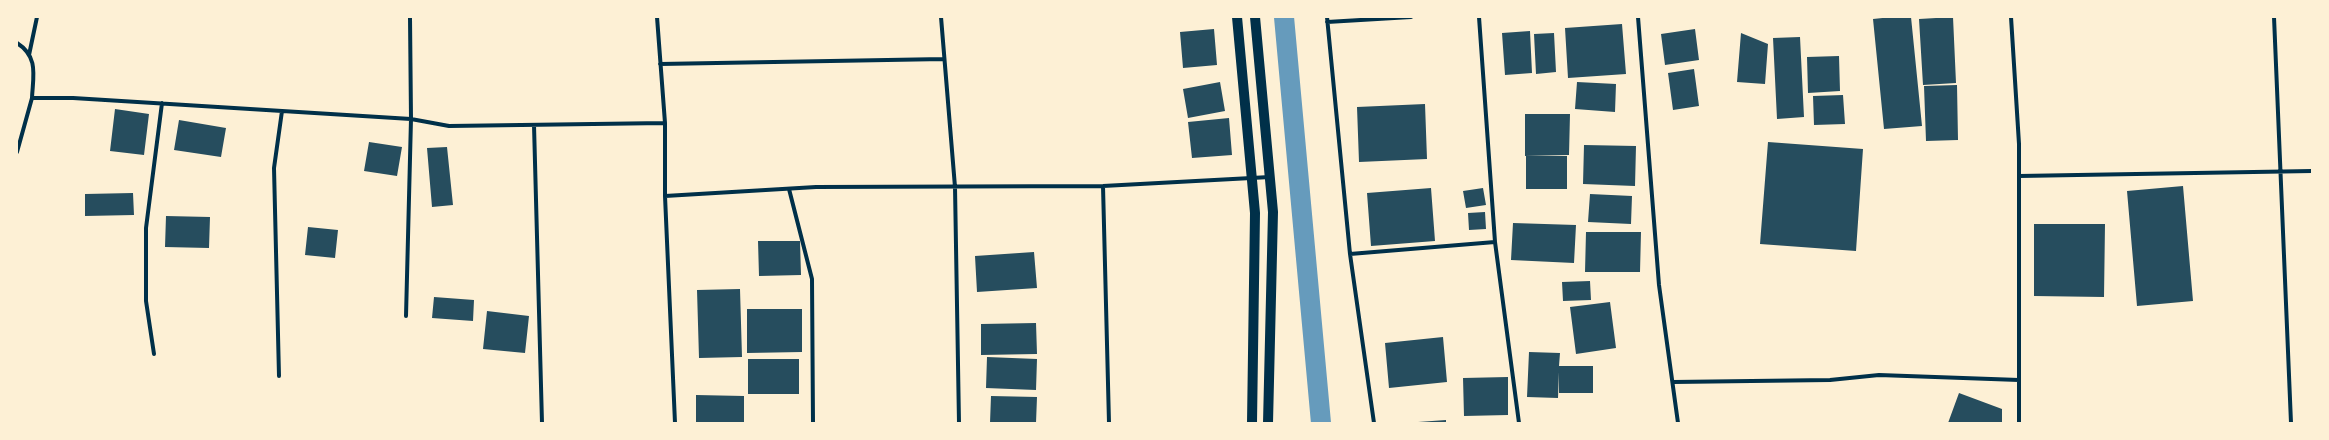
<!DOCTYPE html>
<html>
<head>
<meta charset="utf-8">
<style>
  body { margin:0 }
  #map { position:relative; width:2329px; height:440px; overflow:hidden; background:#fdf0d5; font-family:"DejaVu Sans",sans-serif }
  canvas { display:block }
  .frame { position:absolute; inset:0; border:18px solid #fdf0d5; pointer-events:none }
</style>
</head>
<body>
<div id="map">
<canvas width="2329" height="440"></canvas>
<div class="frame"></div>
</div>
<script>
const c = document.querySelector('canvas').getContext('2d');
c.lineJoin = 'round';
function stroke(path, color, width, dash) {
  c.strokeStyle = color;
  c.lineWidth = width;
  c.lineCap = dash ? 'butt' : 'round';
  c.setLineDash(dash || []);
  c.stroke(path);
}
function fill(path, color) {
  c.fillStyle = color;
  c.fill(path, 'evenodd');
}
stroke(new Path2D(`
  M1284,17L1321,423`), '#669bbc', 20);
fill(new Path2D(`
  M1892,17H1911L1922,126L1884,129L1873,19Z
  M1953,17L1956,83L1923,85L1919,19Z
  M1622,24L1626,74L1568,78L1565,28Z
  M1214,29L1217,65L1183,68L1180,32Z
  M1695,29L1699,60L1665,65L1661,34Z
  M1530,31L1532,73L1505,75L1502,33Z
  M1554,33L1556,72L1536,74L1534,34Z
  M1741,33L1768,44L1765,84L1737,82Z
  M1800,37L1804,117L1777,119L1773,38Z
  M1839,56L1840,91L1808,93L1807,57Z
  M1694,69L1699,106L1673,110L1668,73Z
  M1220,82L1225,111L1188,118L1183,89Z
  M1577,82L1616,84L1615,112L1575,109Z
  M1957,85L1958,140L1926,141L1924,86Z
  M1843,95L1845,124L1814,125L1813,96Z
  M1425,104L1427,159L1359,162L1357,107Z
  M115,109L149,114L144,155L110,151Z
  M1525,114H1570L1569,155L1525,156Z
  M1229,118L1232,155L1192,158L1188,122Z
  M179,120L226,128L221,157L174,150Z
  M369,142L402,147L397,176L364,171Z
  M1768,142L1863,149L1856,251L1760,244Z
  M1584,145L1636,146L1635,186L1583,184Z
  M447,147L453,205L432,207L427,148Z
  M1526,156H1567V189H1526Z
  M2183,186L2193,301L2137,306L2127,191Z
  M1431,188L1435,241L1371,246L1367,193Z
  M1483,188L1486,205L1466,208L1463,191Z
  M133,193L134,215L85,216V194Z
  M1590,194L1632,196L1631,224L1588,222Z
  M1485,212L1486,229L1469,230L1468,213Z
  M166,216L210,217L209,248L165,247Z
  M1513,223L1576,225L1574,263L1511,260Z
  M2034,224H2105L2104,297L2034,296Z
  M308,227L338,230L335,258L305,255Z
  M1586,232H1641L1640,272H1585Z
  M758,241H800L801,275L759,276Z
  M1034,252L1037,288L977,292L975,256Z
  M1590,281L1591,300L1563,301L1562,282Z
  M740,289L742,357L699,358L697,290Z
  M434,297L474,300L473,321L432,318Z
  M1610,302L1616,348L1576,354L1570,307Z
  M747,309H802V352L747,353Z
  M487,311L529,316L525,353L483,349Z
  M1036,323L1037,354L981,355V324Z
  M1443,337L1447,382L1389,388L1385,343Z
  M1529,352L1560,353L1559,366H1593V393H1559V372L1558,398L1527,397Z
  M987,357L1037,359L1036,390L986,388Z
  M748,359H799V394H748Z
  M1508,377V415L1464,416L1463,378Z
  M1959,393L2002,409V423H1948Z
  M696,395L744,396V423H696Z
  M991,396L1037,397L1036,423H990Z
  M1446,420V423H1418V422Z`), '#264d5e');
stroke(new Path2D(`
  M657,17L665,123V196L675,423
  M941,17L955,187L959,423
  M1327,17L1350,254L1374,423
  M1479,17L1495,242L1519,423
  M1638,17L1659,285L1678,423
  M2011,17L2019,144V423
  M2274,17L2291,423
  M1327,22L1411,17
  M17,43C39,57 33,76 32,98H73L411,119L449,126L665,123
  M29,55L37,17
  M660,64L944,59
  M534,125L542,423
  M17,152L32,98
  M2019,176L2312,171
  M1103,186L1109,423
  M789,189L812,279L813,423
  M665,196L816,187L1103,186L1270,177
  M1350,254L1495,242
  M406,316L411,119L410,17
  M154,354L146,301V228L162,103
  M279,376L274,168L282,111
  M1673,382L1830,380L1879,375L2019,380`), '#003049', 4);
stroke(new Path2D(`
  M1237,17L1255,213L1252,423
  M1255,17L1273,212L1268,423`), '#003049', 10);
</script>
</body>
</html>
